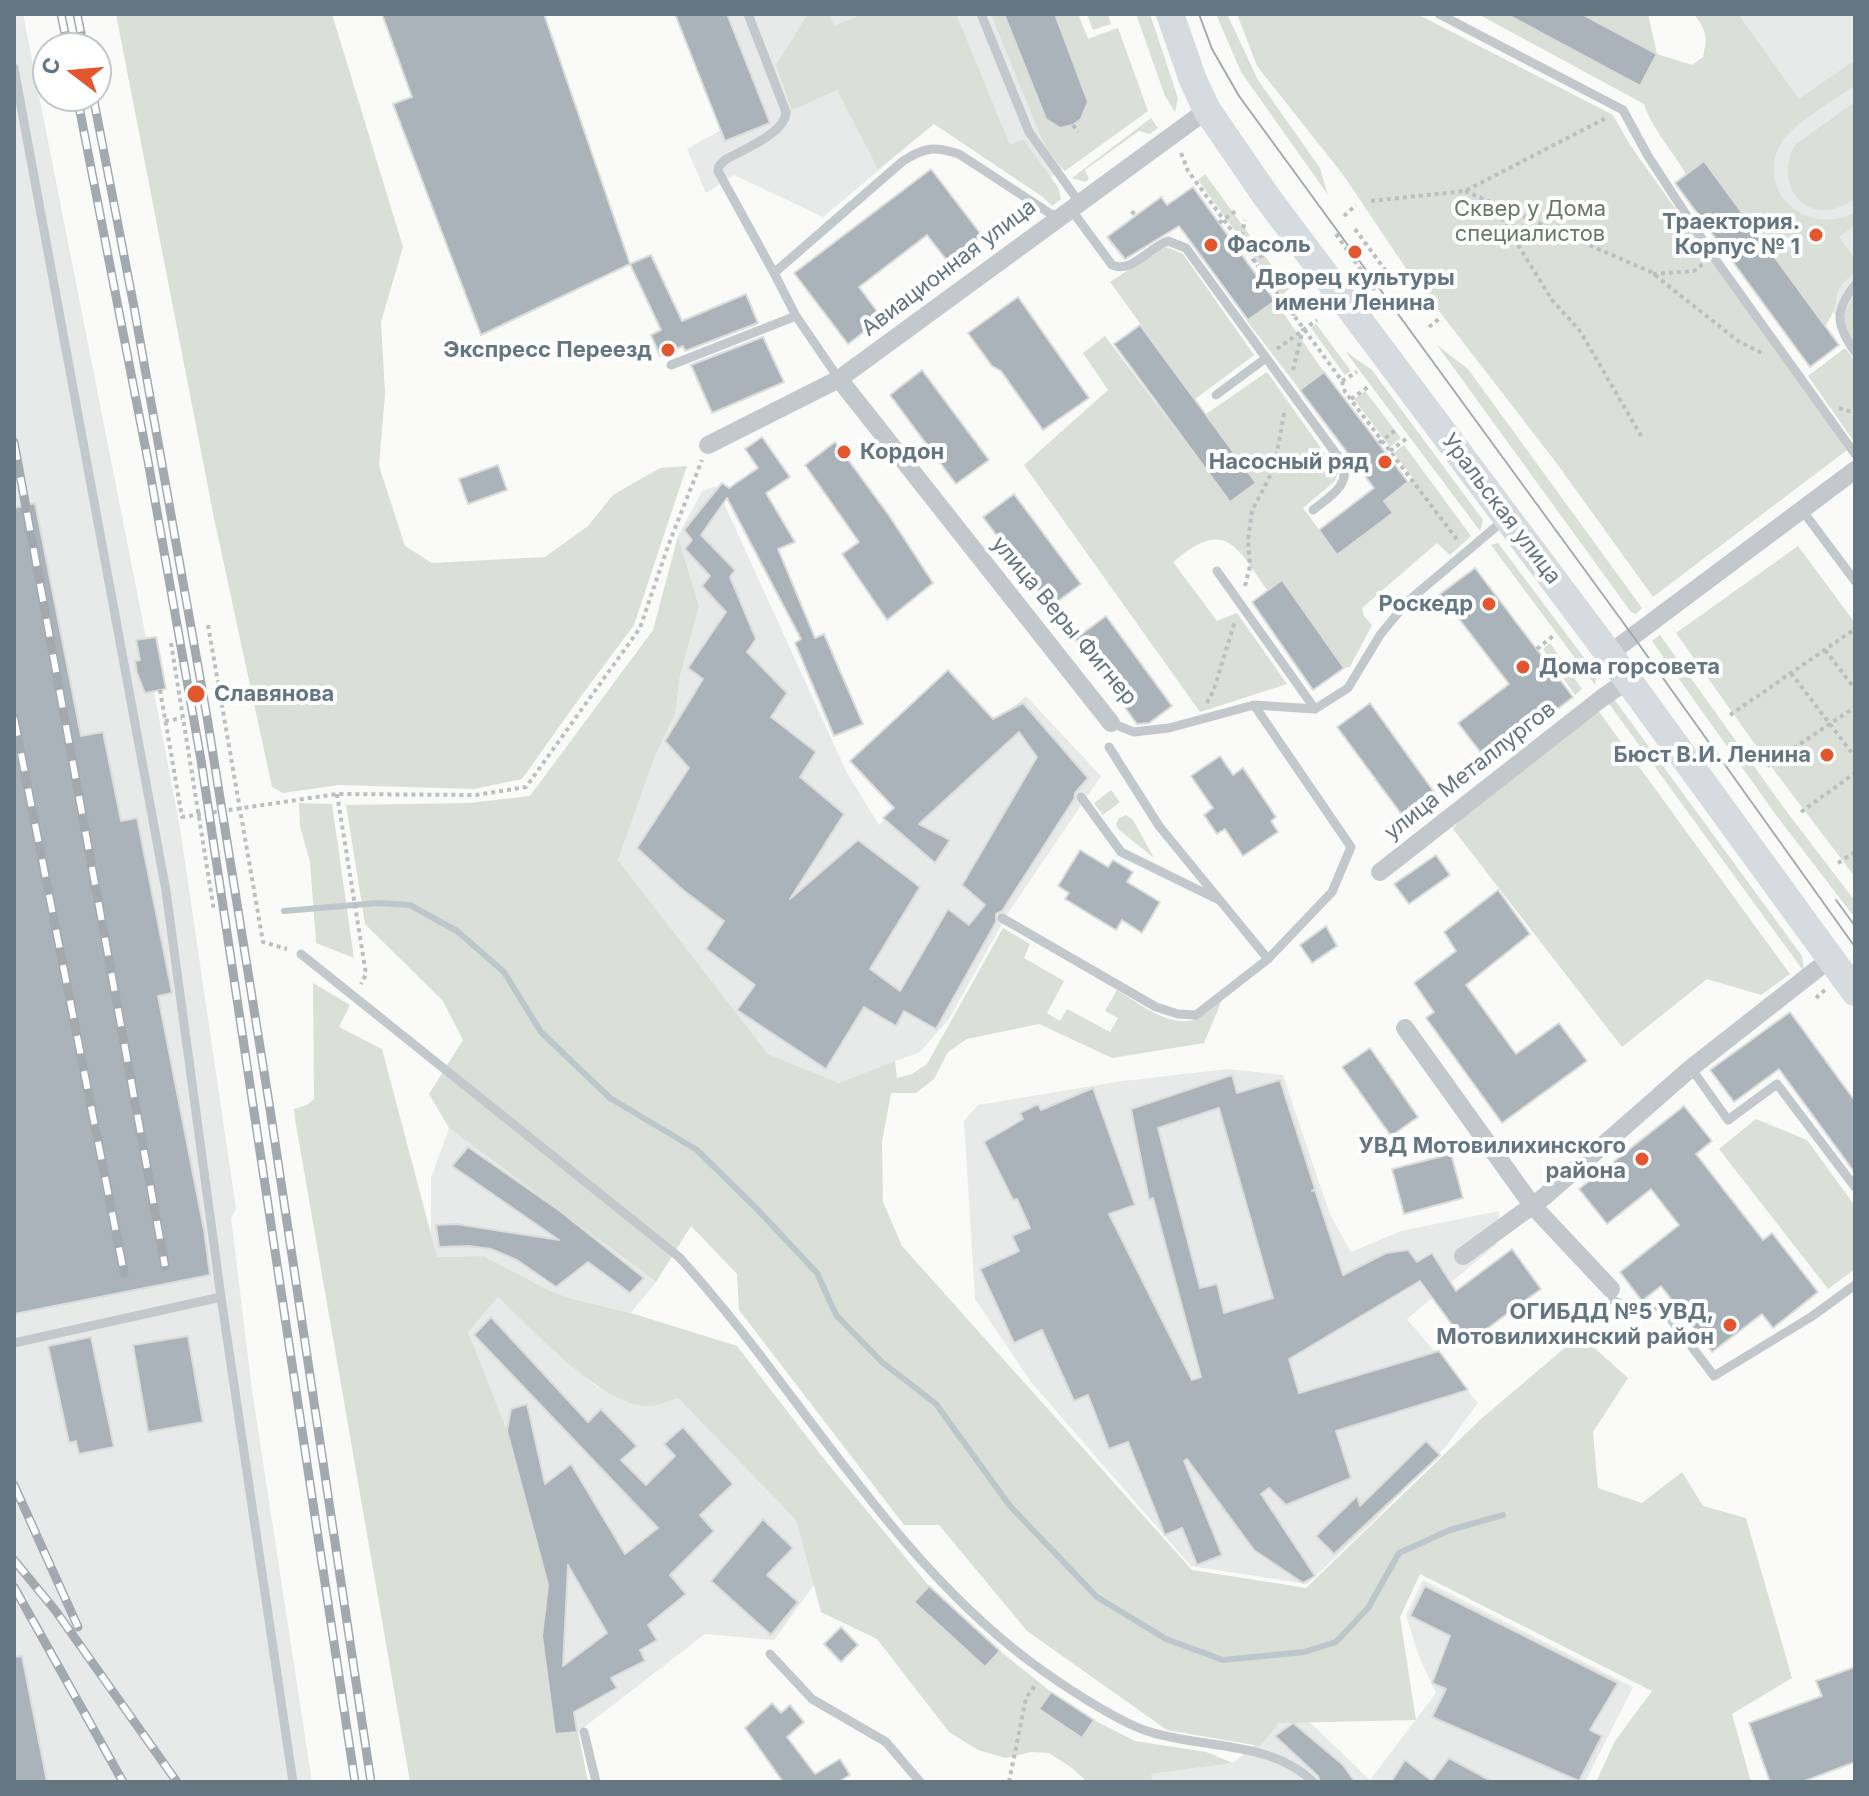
<!DOCTYPE html>
<html>
<head>
<meta charset="utf-8">
<style>
  body { margin:0 }
  #map { position:relative; width:1869px; height:1796px; overflow:hidden; background:#fafaf8; font-family:Inter,sans-serif }
  canvas { display:block }
  .frame { position:absolute; inset:0; border:16px solid #657683; pointer-events:none }
  .north { position:absolute; left:32px; top:32px; width:80px; height:80px; box-sizing:border-box; background:#fff; border:2px solid #c1c8cd; border-radius:50%; rotate:286deg; font-size:22px; font-weight:700; line-height:32px; text-align:center; color:#657683 }
  .north::after { content:''; display:block; margin:auto; width:28px; height:36px; background:#e4572e; clip-path:polygon(50% 0,100% 100%,50% 72%,0 100%) }
</style>
</head>
<body>
<div id="map">
<canvas width="1869" height="1796"></canvas>
<div class="frame"></div>
<div class="north">С</div>
</div>
<script>
const c = document.querySelector('canvas').getContext('2d');
c.lineJoin = 'round';
function fill(path, color) {
  c.fillStyle = color;
  c.fill(path, 'evenodd');
}
function stroke(path, color, width, dash) {
  c.strokeStyle = color;
  c.lineWidth = width;
  c.lineCap = dash ? 'butt' : 'round';
  c.setLineDash(dash || []);
  c.stroke(path);
}
function drawText(font, color, halo, rows, align = 'center') {
  c.font = font + ' Inter,sans-serif';
  c.lineWidth = 8;
  c.setLineDash([]);
  c.textBaseline = 'middle';
  c.strokeStyle = halo;
  c.fillStyle = color;
  for (const [text, x, y, turn = 0] of rows) {
    c.save();
    c.translate(x, y);
    c.rotate((+turn || 0) * Math.PI / 180);
    c.textAlign = isNaN(turn) ? turn : align;
    if (halo) c.strokeText(text, 0, 0);
    c.fillText(text, 0, 0);
    c.restore();
  }
}
fill(new Path2D(`
  M14,14H23L146,638L156,637L166,689L154,692L180,828L236,1209L231,1218L252,1390L312,1782H14Z
  M727,14H1078L1088,39L1117,28L1146,109L1033,190L934,124L823,217L734,175L706,193L687,149L721,130Z
  M1738,14H1855V343L1720,156Z
  M716,486L847,773L879,825L1026,696L1101,776L1008,913L949,1019L920,1052L839,1083L768,1054L618,860L655,756L675,714L680,676L699,608L678,536L702,491Z
  M1228,1069L1283,1075L1330,1215L1351,1252L1401,1231L1499,1211L1497,1244L1407,1319L1478,1403L1446,1446L1377,1518L1307,1584L1191,1566L1031,1382L975,1299L964,1121L978,1105L1123,1081Z
  M449,1128L656,1282L631,1313L569,1298L548,1290L484,1256L437,1257L431,1241V1178Z
  M498,1297L593,1384L625,1401L649,1406L678,1398L796,1520L814,1585L774,1640L705,1634L578,1732L555,1734L542,1636L548,1585L468,1331Z
  M1423,1580L1633,1687L1585,1782H1153L1150,1774L1233,1763L1296,1709L1370,1780L1436,1693L1418,1654L1406,1615Z`), '#e8e9e9');
fill(new Path2D(`
  M116,14H332L403,247L381,322L385,394L379,466L405,546L432,563L545,557L588,526L613,495L660,468L687,466L634,625L576,703L522,779L474,789L339,785L283,793L272,787L214,518Z
  M808,14H829L834,26L863,14H956L1010,145L1023,139L1058,187L1061,199L1052,206L1043,197L934,124L878,169L837,90L792,110L776,65Z
  M991,14H1004L1046,119H1081L1088,102L1055,14H1078L1088,39L1118,28L1148,111L1065,171L1048,151L1041,137Z
  M1087,14H1108L1111,24L1093,30Z
  M1136,14H1150L1178,98L1175,112L1165,96Z
  M1216,14H1227L1258,80L1320,168L1328,195L1241,72Z
  M1237,14H1417L1613,115L1630,145L1847,450L1653,597L1558,465L1405,267L1344,176L1257,66Z
  M1478,14H1506L1657,54L1582,14H1648L1657,54L1692,65L1703,57C1708,36 1707,32 1694,14H1738L1799,99L1855,60V85C1835,100 1787,126 1778,149C1758,197 1812,237 1855,212V225L1839,237L1855,259V273C1827,292 1843,303 1825,326L1703,162L1686,174C1674,153 1650,126 1644,104Z
  M1855,102V200C1846,204 1835,210 1825,210C1789,210 1779,168 1796,144Z
  M1151,118L1158,128L1150,134L1139,131L1085,170L1089,179L1085,182L1072,178Z
  M1205,174L1289,289L1282,295L1198,180Z
  M1167,247L1183,254L1254,355L1195,399L1110,282L1159,250Z
  M1855,294V343L1843,327L1846,310Z
  M1275,301L1324,372L1300,390L1247,321Z
  M1316,324L1351,371L1345,375L1311,328Z
  M1105,336L1230,502L1256,482L1206,414L1267,372L1338,472L1335,481L1303,508L1337,554L1392,513L1384,501L1413,478L1394,453L1404,445L1471,536L1450,555L1437,543L1362,608L1364,616L1372,625L1350,667L1344,668L1282,581L1268,591C1236,546 1226,517 1173,562L1217,621L1237,613L1287,684L1200,712L1024,465L1108,390L1083,353Z
  M1437,345L1468,369L1642,608L1636,614L1631,612Z
  M1845,348L1855,361V443L1808,376Z
  M1345,351L1372,370L1483,520L1480,531Z
  M1365,391L1401,438L1390,447L1354,399Z
  M678,536L699,607L680,676L675,714L655,756L618,860L768,1054L839,1083L895,1061L897,1078L912,1074L927,1064L1003,928L1030,944L1024,958L1064,981L1047,1013L1060,1021L1067,1009L1110,1032L1118,1018L1105,1011L1117,990C1137,1002 1170,1029 1195,1019C1204,1016 1214,1005 1222,1000L1204,1043L1112,1058L1039,1024L967,1039L948,1052L934,1079L916,1093H891L882,1142L883,1202L902,1246L1192,1570L1306,1588L1481,1419L1580,1335L1628,1378L1593,1432L1598,1488L1642,1503L1682,1472L1703,1506L1746,1518L1792,1678L1732,1714L1751,1782H1596L1615,1741L1652,1691L1420,1574L1400,1617L1416,1720L1279,1723L1260,1746L1167,1730L1027,1631L939,1525H904L739,1310L737,1274L691,1226L656,1282L449,1128L429,1094L463,1040L443,1001L365,924L346,805L469,803L530,796L653,630Z
  M1498,543L1597,675L1595,685L1491,545Z
  M1798,546L1855,623V877L1764,757L1676,633Z
  M1660,635L1784,808L1855,901V918L1776,815L1652,641Z
  M1550,643L1582,689L1575,695L1543,649Z
  M1614,699L1802,956L1804,968L1802,969L1607,701Z
  M1597,709L1790,974L1761,995L1707,979L1622,1047L1453,829L1463,813Z
  M1111,790L1120,802L1103,815L1094,803Z
  M299,803L332,804L354,958L316,943L310,862L300,826Z
  M1126,815L1133,820L1154,858L1118,829L1116,824L1119,818Z
  M313,983L350,1005L339,1027L382,1049L437,1257L484,1256L548,1290L569,1298L631,1313L737,1346L824,1459L929,1586L914,1602L985,1667L1000,1651L1051,1692L1040,1710L1082,1737L1094,1720L1135,1741L1206,1752L1233,1763L1151,1774L1153,1782H1087L1072,1768L1049,1753L1031,1752L1006,1758L978,1750L949,1732L877,1639L821,1612L796,1520L678,1398C669,1401 657,1406 648,1406C600,1405 533,1329 498,1297L468,1332L507,1431L548,1585L542,1636L555,1733L578,1732L588,1782H410L295,1119L294,1109L307,1105L314,1099Z
  M1756,1119L1807,1140L1855,1206V1269L1828,1289L1719,1149Z`), '#dadfd7');
stroke(new Path2D(`
  M284,911L378,903L410,905L457,931L504,972L541,1032L610,1098L697,1150L757,1209L817,1273L836,1315L882,1362L936,1404L1010,1506L1097,1597L1166,1639L1223,1660L1304,1652L1336,1642L1368,1608L1399,1553L1450,1530L1503,1515`), '#bbc7cb', 6);
const building = new Path2D(`
  M382,14H544L630,264L481,335L393,104L412,97Z
  M675,14H727L770,123L725,141Z
  M1004,14H1055L1088,102L1081,119L1073,125L1060,128L1046,119Z
  M1506,14H1582L1657,54L1640,86Z
  M1704,161L1839,345L1810,367L1675,183Z
  M931,169L983,237L949,263L927,235L859,287L882,318L848,344L794,273Z
  M1193,187L1275,301L1248,320L1179,226L1125,259L1107,237L1161,197L1167,205Z
  M651,255L682,321L746,294L758,323L685,351L683,346L660,356L651,335L661,330L630,264Z
  M1018,297L1089,398L1043,430L1001,371L992,366L968,333Z
  M1140,325L1256,483L1230,502L1114,344Z
  M763,337L784,382L712,413L691,365Z
  M922,370L989,460L956,484L890,395Z
  M1324,372L1408,482L1384,501L1393,513L1337,555L1319,530L1374,488L1300,390Z
  M762,437L790,477L766,493L795,542L778,549L815,638L824,634L863,724L834,736L795,643L801,639L727,498L701,535L735,570L730,577L756,639L747,652L787,693L771,717L816,752L800,777L844,814L790,899L858,840L920,887L870,969L900,991L948,909L969,925L985,905L962,885L1037,757L1019,732L919,824L950,840L935,863L883,818L894,808L850,761L948,670L993,719L1023,703L1088,778L1075,793L1074,799L1002,911L996,914V922L936,1029L904,1011L896,1026L864,1007L826,1069L737,1010L755,985L706,949L724,921L683,890L637,848L689,768L665,741L703,679L688,668L726,612L702,586L710,576L685,549L692,540L684,530L722,483L729,488L758,468L745,449Z
  M835,442L890,517L933,583L887,620L842,554L859,542L805,465Z
  M498,465L507,490L468,504L459,479Z
  M1014,494L1081,584L1050,607L983,517Z
  M35,503L81,736L103,732L121,821L137,818L172,993L158,996L204,1230L210,1275L14,1314V508Z
  M1475,568L1573,697L1488,762L1458,723L1509,684L1440,594Z
  M1282,580L1344,668L1313,690L1252,602Z
  M1106,616L1172,706L1149,723L1137,724L1075,639Z
  M156,637L166,689L145,693L137,673L135,661L140,660L136,640Z
  M1370,703L1434,792L1402,815L1337,727Z
  M1220,756L1233,775L1243,768L1276,817L1271,821L1278,832L1243,856L1225,829L1217,834L1204,815L1213,808L1191,776Z
  M1080,850L1108,867L1113,860L1133,872L1127,882L1160,902L1142,933L1122,920L1116,930L1065,899L1069,893L1058,886Z
  M1436,855L1450,875L1409,904L1394,884Z
  M1498,890L1530,934L1466,985L1516,1054L1559,1023L1587,1061L1502,1123L1426,1018L1434,1012L1414,983L1456,951L1444,932Z
  M1326,926L1337,946L1312,963L1300,945Z
  M1790,1012L1855,1101V1173L1779,1069L1734,1102L1710,1070Z
  M1370,1048L1418,1117L1391,1136L1342,1067Z
  M1232,1075L1237,1093L1280,1080L1315,1189L1312,1191L1315,1190L1343,1275L1386,1253L1408,1250L1417,1262L1432,1253L1456,1291L1512,1249L1541,1289L1466,1344L1420,1281L1289,1359L1299,1393L1439,1351L1468,1390L1336,1431L1351,1478L1286,1505L1269,1488L1261,1494L1315,1576L1303,1583L1254,1550L1187,1459L1184,1461L1222,1555L1197,1565L1182,1528L1165,1535L1128,1442L1109,1449L1088,1395L1074,1401L1042,1330L1014,1343L980,1269L1019,1251L1012,1236L1030,1228L1017,1199L1013,1200L984,1142L1023,1119L1020,1113L1038,1104L1041,1110L1093,1088L1135,1205L1109,1214L1192,1380L1201,1377L1153,1198L1149,1200L1131,1109ZM1219,1108L1273,1298L1224,1313L1217,1284L1200,1288L1158,1128Z
  M1684,1106L1712,1141L1696,1154L1763,1240L1772,1233L1818,1292L1773,1328L1762,1314L1712,1352L1661,1286L1642,1301L1620,1272L1679,1225L1651,1189L1607,1224L1579,1189Z
  M468,1147L560,1211L644,1278L630,1293L588,1262L556,1287L517,1260L491,1249L469,1246L439,1247L436,1225L456,1224L559,1240L452,1166Z
  M1451,1154L1463,1198L1404,1214L1392,1169Z
  M491,1317L588,1422L601,1409L637,1446L621,1460L646,1485L675,1456L664,1444L683,1427L733,1484L700,1515L714,1531L670,1575L686,1594L648,1625L657,1640L640,1650L645,1661L611,1678L617,1688L574,1712L577,1732L555,1734L542,1636L548,1585L507,1431L511,1409L527,1404L545,1484L571,1464L625,1554L658,1528L474,1335ZM568,1565L607,1633L563,1666Z
  M188,1336L203,1422L148,1432L133,1345Z
  M91,1337L114,1447L79,1454L76,1441L69,1443L48,1346Z
  M1426,1441L1440,1455L1334,1554L1316,1536L1357,1496L1360,1506Z
  M763,1519L793,1548L767,1575L798,1602L771,1635L711,1581Z
  M929,1586L1000,1651L985,1667L914,1602Z
  M1425,1586L1618,1683L1590,1730L1602,1736L1579,1781L1432,1717L1446,1689L1432,1683L1450,1636L1410,1616Z
  M841,1627L858,1645L841,1662L824,1644Z
  M22,1656L47,1782H14V1657Z
  M1855,1667V1762L1802,1782H1770L1749,1723L1822,1696L1816,1681Z
  M1051,1692L1094,1720L1082,1738L1039,1709Z
  M772,1703L781,1713L790,1705L804,1722L787,1737L815,1774L840,1759L850,1775L838,1782H783L745,1728Z
  M1293,1723L1343,1765L1355,1782H1320L1318,1776L1275,1736Z
  M1449,1758L1493,1782H1391L1405,1760L1432,1781Z`);
fill(building, '#aab3b9');
stroke(building, '#dcdcda', 2);
stroke(new Path2D(`
  M1073,125L1078,132
  M1181,153L1188,171L1342,381L1345,392L1459,542
  M1465,191L1651,272L1738,341L1764,354
  M1371,201L1465,191L1606,118
  M1493,204L1552,300L1580,331L1643,439
  M1132,211L1135,216
  M1344,216L1356,205
  M1219,223L1237,210
  M1355,229L1391,278
  M1336,234L1375,290
  M1240,244L1245,220
  M1253,262L1268,251
  M1653,274L1694,271L1704,263
  M1292,315L1306,304
  M1429,327L1440,318
  M1277,349L1317,320
  M1293,370L1303,329
  M1342,381L1357,372
  M1351,399L1368,387
  M1839,408L1855,413
  M1379,443L1398,428
  M1390,451L1406,439
  M1245,586L1250,566L1248,540L1252,511L1274,468L1285,409
  M208,625L263,942L287,949
  M171,643L214,911
  M1537,649L1553,636
  M1825,650L1855,689
  M1791,673L1855,757
  M160,690L182,817L337,794L476,795L526,787L640,628L668,546L702,460
  M1207,703L1214,689L1235,621
  M1730,715L1855,629
  M165,721L182,718
  M1767,766L1855,707
  M337,794L366,974L361,984
  M1801,812L1855,773
  M1838,863L1855,852
  M1816,998L1826,989
  M1009,1782L1026,1698L1037,1683`), '#bbbfc2', 4, [4, 4]);
stroke(new Path2D(`
  M748,14L786,112C786,133 742,150 725,160L719,166L718,171L774,273
  M981,14L1029,132L1079,202
  M1439,14L1623,110L1648,156L1713,256L1855,454
  M14,68L166,891L221,1297L293,1782
  M1070,208L1112,265C1132,274 1149,247 1168,241L1186,248L1342,462C1352,485 1329,497 1313,510
  M1855,285C1834,311 1836,325 1855,352
  M796,316L774,273L903,161C925,147 934,146 959,154L1057,218
  M671,365L796,316L839,379
  M1216,395L1266,358
  M1802,510L1855,581
  M1217,571L1315,709
  M1254,705L1315,709L1348,688L1380,635L1407,602L1504,520
  M1109,747L1159,826L1268,959
  M1081,797L1121,852L1219,900
  M1002,918L1156,1007L1178,1014L1196,1015L1268,959L1332,892L1351,847L1254,705L1169,728L1134,732L1111,723
  M301,954L679,1257C796,1385 887,1554 1028,1660C1056,1681 1114,1720 1147,1731C1200,1749 1271,1740 1313,1782
  M1691,1068L1728,1120L1777,1084L1855,1187
  M1612,1300L1639,1311L1660,1305L1714,1376L1811,1317L1855,1285
  M14,1343L221,1297
  M770,1654L812,1699L886,1742L920,1782
  M584,1732L596,1782`), '#c3c8cc', 9);
stroke(new Path2D(`
  M839,379L1111,723
  M708,445L839,379L1207,110
  M1609,654L1855,470
  M1380,872L1602,698L1628,680
  M1405,1028L1532,1205L1611,1289
  M1463,1256L1544,1197L1691,1068L1830,959`), '#c3c8cc', 18);
stroke(new Path2D(`
  M1170,14L1193,80L1207,110L1266,196L1609,654L1855,992`), '#d6dbdf', 28);
stroke(new Path2D(`
  M1199,14L1212,49L1239,96L1633,636L1855,947
  M1836,900L1855,926`), '#a2aab0', 2);
const rail = new Path2D(`
  M61,14L68,48
  M77,14L84,48
  M77,96L148,461L201,760L355,1782
  M93,96L134,307L207,717L270,1109L371,1782
  M14,442L165,1266
  M14,718L124,1273
  M14,1485L78,1627
  M14,1560L55,1610L177,1782
  M14,1587L123,1782`);
stroke(rail, '#a2aab0', 9);
stroke(rail, '#fff', 6, [18]);
for (const [x, y, r, color] of [
  [1816,235,8,"#e4572e"],
  [1211,245,8,"#e4572e"],
  [1355,252,8,"#e4572e"],
  [668,350,8,"#e4572e"],
  [844,452,8,"#e4572e"],
  [1385,462,8,"#e4572e"],
  [1489,604,8,"#e4572e"],
  [1523,667,8,"#e4572e"],
  [196,694,10,"#e4572e"],
  [1827,755,8,"#e4572e"],
  [1642,1159,8,"#e4572e"],
  [1730,1325,8,"#e4572e"]
]) {
  const dot = new Path2D();
  dot.arc(x, y, r, 0, 2 * Math.PI);
  c.fillStyle = color;
  c.fill(dot);
  stroke(dot, '#fff', 3);
}
drawText('22px', '#687a64', '#fff', [
  ["Сквер у Дома",1530,209],
  ["специалистов",1530,234]
]);
drawText('bold 22px', '#657683', '#fff', [
  ["Траектория.",1800,222],
  ["Корпус № 1",1800,247],
  ["Фасоль",1227,245,"left"],
  ["Дворец культуры",1355,278,"center"],
  ["имени Ленина",1355,303,"center"],
  ["Экспресс Переезд",652,350],
  ["Кордон",860,452,"left"],
  ["Насосный ряд",1369,462],
  ["Роскедр",1473,604],
  ["Дома горсовета",1539,667,"left"],
  ["Славянова",214,694,"left"],
  ["Бюст В.И. Ленина",1811,755],
  ["УВД Мотовилихинского",1626,1146],
  ["района",1626,1171],
  ["ОГИБДД №5 УВД,",1714,1312],
  ["Мотовилихинский район",1714,1337]
], 'right');
drawText('22px', '#657683', '#fff', [
  ["Авиационная улица",949,268,-37],
  ["Уральская улица",1501,509,53],
  ["улица Веры Фигнер",1064,621,50],
  ["улица Металлургов",1470,771,-38]
]);
</script>
</body>
</html>
